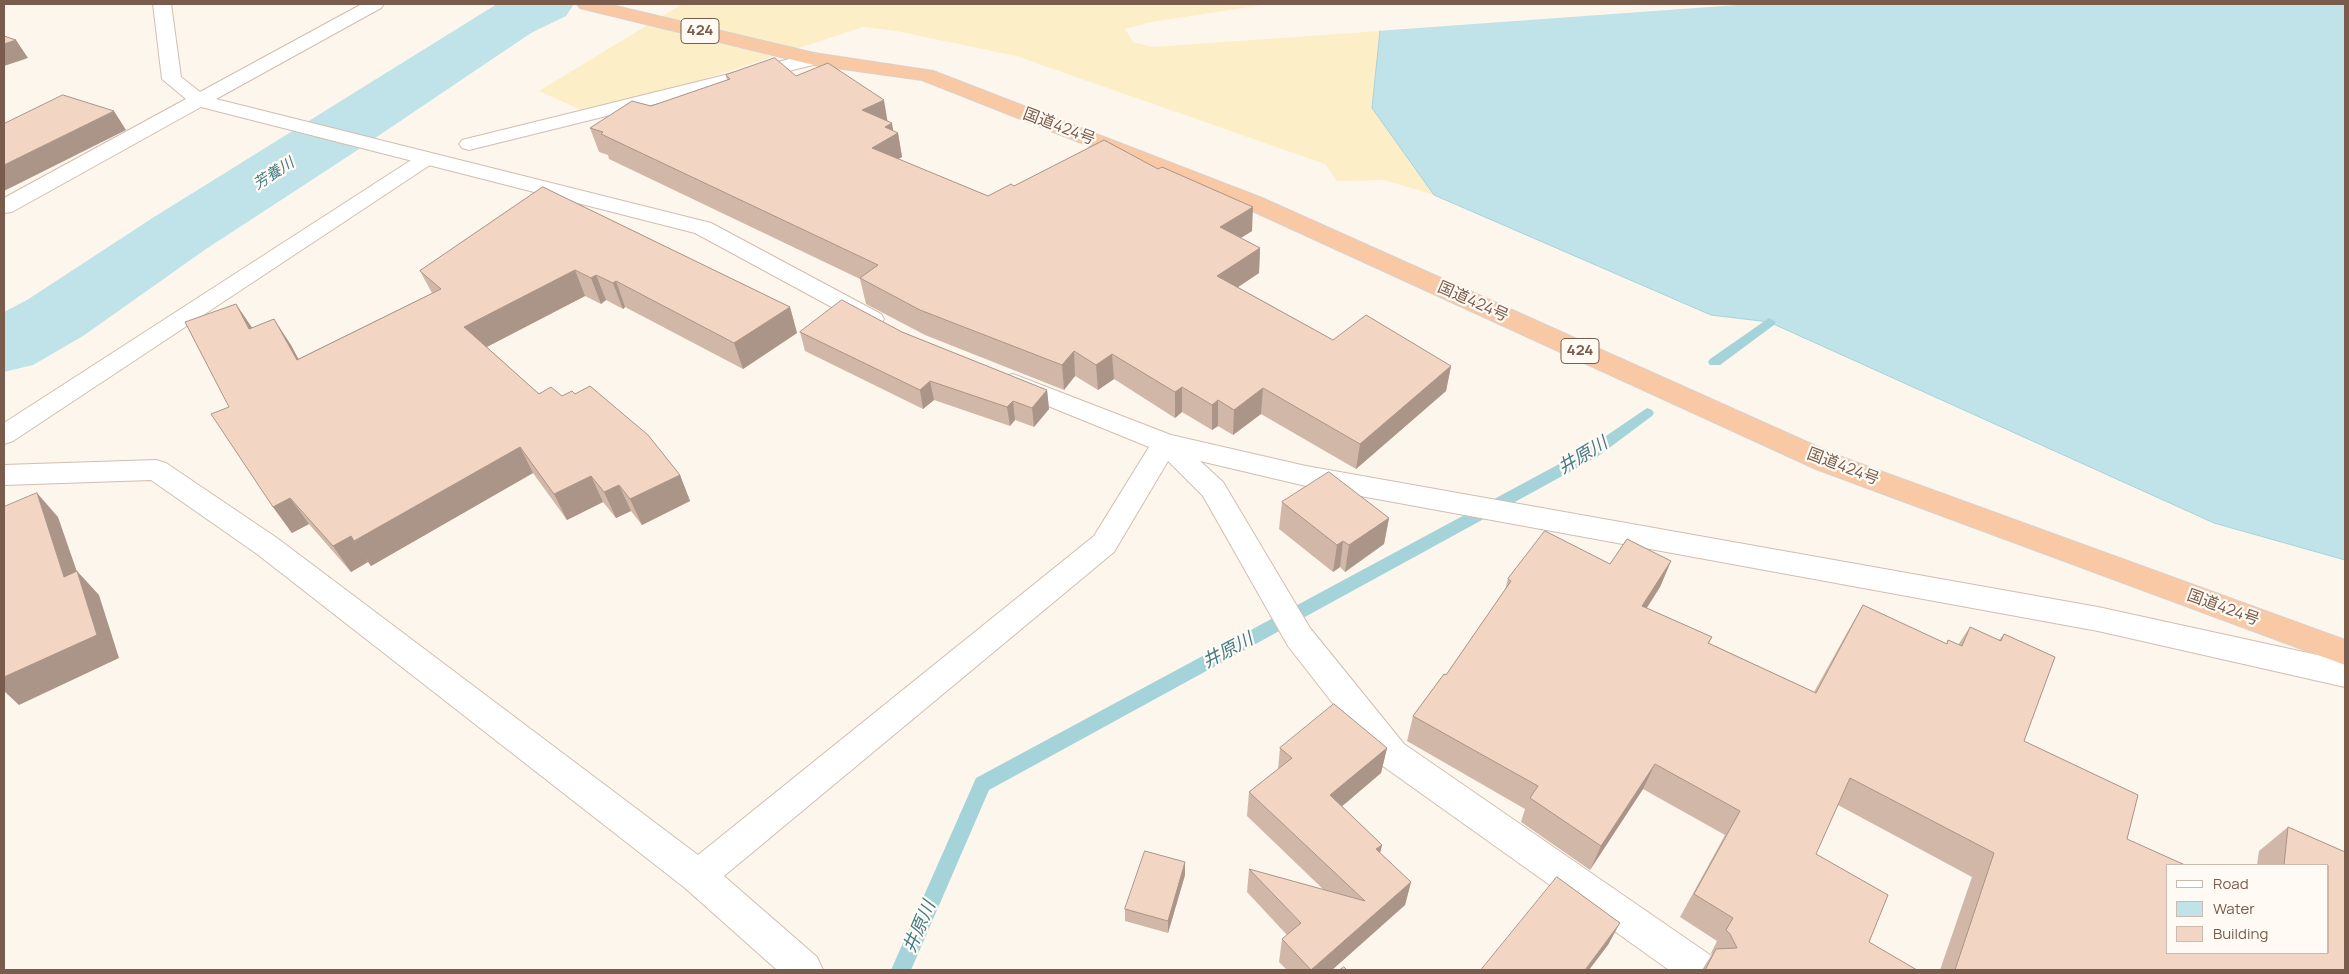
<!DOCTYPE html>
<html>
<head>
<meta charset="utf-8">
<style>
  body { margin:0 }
  #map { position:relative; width:2349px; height:974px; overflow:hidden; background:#fdf6ec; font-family:Manrope,sans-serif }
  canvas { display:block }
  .frame { position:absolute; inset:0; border:5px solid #7a5c4d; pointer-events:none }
  .legend { position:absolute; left:2166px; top:864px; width:162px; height:90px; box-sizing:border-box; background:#fffaf3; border:1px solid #cabbb1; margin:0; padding:6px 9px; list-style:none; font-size:15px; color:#7a5c4d }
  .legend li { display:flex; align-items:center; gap:10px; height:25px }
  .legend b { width:25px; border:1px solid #cabbb1 }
</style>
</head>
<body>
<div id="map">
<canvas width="2349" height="974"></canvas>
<div class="frame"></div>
<ul class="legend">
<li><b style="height:6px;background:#fff"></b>Road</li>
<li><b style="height:14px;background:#bfe3e8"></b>Water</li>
<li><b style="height:14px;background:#f3d5c3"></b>Building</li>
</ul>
</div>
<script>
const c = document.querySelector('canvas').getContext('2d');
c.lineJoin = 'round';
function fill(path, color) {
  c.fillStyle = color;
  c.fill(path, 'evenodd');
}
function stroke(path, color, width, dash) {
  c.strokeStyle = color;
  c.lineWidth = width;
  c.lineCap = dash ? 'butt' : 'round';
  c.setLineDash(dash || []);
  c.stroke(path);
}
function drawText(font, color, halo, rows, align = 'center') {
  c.font = font + ' Manrope,"Noto Sans JP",sans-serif';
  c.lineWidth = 4.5;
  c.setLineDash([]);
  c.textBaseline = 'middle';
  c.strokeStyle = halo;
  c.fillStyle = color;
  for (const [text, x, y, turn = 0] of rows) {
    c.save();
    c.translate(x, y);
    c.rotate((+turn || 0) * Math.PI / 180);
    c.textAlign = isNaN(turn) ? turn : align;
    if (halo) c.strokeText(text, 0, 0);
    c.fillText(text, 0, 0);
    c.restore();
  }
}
fill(new Path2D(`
  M682,4H1269L1151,22L1125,29L1133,42L1153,47L1380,31L1372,108L1434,195L1384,180L1337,181L1325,164L1016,56L896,31L863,27L698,81L581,110L539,91Z`), '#fcefc7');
const water = new Path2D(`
  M1356,4H2345V560L2214,523L1769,322L1711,315L1434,195L1372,108L1380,31Z`);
fill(water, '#bfe3e8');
stroke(water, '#a5d3da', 1);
fill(new Path2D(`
  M1353,4H1751L1377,31Z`), '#fdf6ec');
fill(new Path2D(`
  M1769,318L1776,322L1774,325L1720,365H1710L1708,362L1710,359Z
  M1647,408L1652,410L1654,413L1652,416L1597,457L989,790L911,970H891L976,778L1587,449Z`), '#a5d3da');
fill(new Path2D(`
  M497,4H574L566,16L531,33L347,157L206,249L83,336L33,365L4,372V312L27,300L154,217Z`), '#bfe3e8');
const minor = new Path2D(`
  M153,4H171L181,77L200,92L362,4H384L381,8L216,99L711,223L881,314L884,319L881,324L872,327L863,324L695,233L201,107L12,212L4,213V198L186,99L162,79Z
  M814,53L821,55L823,59L821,63L469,150L462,148L459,144L462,140Z
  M1013,374L1171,435L1306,466L2098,607L2345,661V687L2098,631L1306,486L1200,461L1223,482L1310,628L1404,744L1713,957L1719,970H1669L1380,764L1288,646L1203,496L1168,461L1114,552L724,876L817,957L823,970H777L685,888L257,554L151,480L4,485V465L156,460L166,463L277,538L698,855L1094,536L1149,447L1004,388L1000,382L1004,376Z`);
const tertiary = new Path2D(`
  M426,153L433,155L436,159L433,163L13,441L4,444V423L419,155Z`);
const trunk = new Path2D(`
  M577,4H607L814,53L933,71L1262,198L1836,455L2345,640V665L1816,469L1246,208L922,80L814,65L580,8Z`);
stroke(minor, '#d1beb0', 2);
stroke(tertiary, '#d1beb0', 2);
stroke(trunk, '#dad1cd', 2);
fill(minor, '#fff');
fill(tertiary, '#fff');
fill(trunk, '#f9c8a4');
fill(new Path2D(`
  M726,75L796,76L888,121L893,131L898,133L902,157L898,159L988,196L1014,186L1252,231L1241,238L1260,248L1259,273L1238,287L1333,340L1451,366L1446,391L1356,469L1261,414L1233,435L1218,426L1212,430L1182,412L1175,418L1114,379L1098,390L1075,376L1064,390L925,335L866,304L860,279L609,159L608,155L599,152L590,128L727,80Z
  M543,187L790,307L797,333L743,369L625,307L623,309L606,300L601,304L585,296L487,347L539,394L562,396L575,394L680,475L690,501L642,525L631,511L616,518L603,502L567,520L533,473L371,566L368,562L351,572L309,524L292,533L273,507L229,407L252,328L274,319L298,359L432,293L420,271Z
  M800,332H902L1047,390L1049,409L1034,427L1015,420L1010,426L934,400L923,409L805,351Z
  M1282,502L1389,518L1384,544L1345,572L1340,567L1333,572L1279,529Z
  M1545,531L1610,564L1627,539L1671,561L1660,587L1647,608L1712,637L1709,643L1814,692L1848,631L1863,605L1946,644L1948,640L1958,645L1970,627L1999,640L2004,634L2055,657L2024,741L2138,795L2127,839L2185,865H2168V953H2328V865H2257L2259,851L2288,827L2345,852V970H1940L1972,877L1838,805L1816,854L1888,895L1869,942L1917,970H1702L1712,954L1711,953L1717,941L1680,917L1725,835L1643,789L1590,870L1521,822L1525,809L1407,741L1413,716L1444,674L1446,675L1505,590L1508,579Z
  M1280,748H1387L1381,773L1342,806L1382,845L1380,853L1411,882L1405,905L1332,970H1287L1279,962L1282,939L1287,935L1247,892L1249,869L1324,890L1247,816L1249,792L1278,769Z
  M1185,875L1168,933L1125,921V909Z`), '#d1b7a8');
fill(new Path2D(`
  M16,40L28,58L4,66V44Z
  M884,100L888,124L862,110Z
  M114,111L126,130L4,191V165Z
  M892,123L894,135L898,133L902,157L876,172L872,148L885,127Z
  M1253,207L1252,231L1219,251L1220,227Z
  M1260,248L1259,273L1217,301V276Z
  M575,270L585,296L477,352L464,327Z
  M596,275L606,300L601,304L591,278Z
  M616,281L625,307L623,309L613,283Z
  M236,304L253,329H249Z
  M790,307L797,333L743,369L734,343Z
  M274,319L291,345L313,386L297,360Z
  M1074,351L1075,376L1064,390L1062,365Z
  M1112,354L1114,379L1098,390L1096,365Z
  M1451,366L1446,391L1356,469L1360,444Z
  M930,381L934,400L923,409L920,390Z
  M1182,387V412L1175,418V392Z
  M1263,388L1261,414L1233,435L1234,410Z
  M1047,390L1049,409L1034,427L1032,408Z
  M1218,400V426L1212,430V405Z
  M1013,401L1015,420L1010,426L1007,407Z
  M520,447L533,473L371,566L354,541Z
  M680,475L690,501L642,525L630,499Z
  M591,476L603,502L567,520L554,494Z
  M619,485L631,511L616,518L604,492Z
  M37,493L58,517L84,592L77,571L99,595L119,658L19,705L4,691V677L64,577Z
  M290,498L309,524L292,533L273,507Z
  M1389,518L1384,544L1345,572L1349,545Z
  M351,536L368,562L351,572L333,546Z
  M1343,541L1340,567L1333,572L1337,545Z
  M1671,561L1660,587L1631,632L1642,606Z
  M1387,748L1381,773L1326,820L1330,795Z
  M1655,764L1643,789L1590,870L1601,846Z
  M1382,845L1376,868V849Z
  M1185,862V875L1168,933V921Z
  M1411,882L1405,905L1332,970H1311Z
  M1620,923L1608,945L1589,970H1585Z`), '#aa9588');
const building = new Path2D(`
  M4,36L16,40L4,44Z
  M775,58L796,76L828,63L884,100L862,110L892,123L885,127L898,133L872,148L988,196L1011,184L1014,186L1104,140L1158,169L1162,167L1253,207L1220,227L1260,248L1217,276L1333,340L1366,315L1451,366L1360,444L1263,388L1234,410L1218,400L1212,405L1182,387L1175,392L1112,354L1096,365L1074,351L1062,365L920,310L860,278L878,265L601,134L603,132L590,128L632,101L651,106L730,79L726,75Z
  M63,95L114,111L4,165V124Z
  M543,187L790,307L734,343L616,281L613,283L596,275L591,278L575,270L464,327L539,394L551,387L562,396L572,391L575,394L590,386L648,435L680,475L630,499L619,485L604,492L591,476L554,494L520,447L354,541L351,536L333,546L290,498L273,507L211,414L229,407L185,322L236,304L249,329L274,319L297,360L441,289L420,271Z
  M842,300L902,332L1047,390L1032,408L1013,401L1007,407L930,381L920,390L800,332Z
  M1329,472L1389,518L1349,545L1343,541L1337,545L1282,502Z
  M37,493L64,577L77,571L97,635L4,677V507Z
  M1545,531L1610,564L1627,539L1671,561L1642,606L1712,637L1708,643L1816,693L1863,605L1947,644L1948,640L1962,646L1970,627L2001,641L2004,634L2055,657L2024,741L2138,795L2127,839L2185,865H2168V953H2328V865H2284L2288,827L2345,852V970H1955L1994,853L1850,778L1816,854L1888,895L1869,942L1917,970H1705L1716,949L1737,948L1730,934L1726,930L1733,918L1694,894L1740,811L1655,764L1601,846L1530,798L1538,786L1413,716L1444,674L1446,675L1511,581L1508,579Z
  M1334,704L1387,748L1330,795L1382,845L1376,849L1411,882L1311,970L1282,939L1301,923L1249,869L1365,901L1249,792L1292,758L1280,748Z
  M1145,851L1185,862L1168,921L1125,909Z
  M1557,877L1620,923L1585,970H1481Z
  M1344,967L1347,970H1340Z`);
fill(building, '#f3d5c3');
stroke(building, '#aa9588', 1);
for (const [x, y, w] of [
  [700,31,38],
  [1580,351,38]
]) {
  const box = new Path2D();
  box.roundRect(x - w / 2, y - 12.5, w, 25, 4);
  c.fillStyle = '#fffaf3';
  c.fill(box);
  stroke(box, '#7a5c4d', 1);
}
drawText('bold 15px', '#7a5c4d', null, [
  ["424",700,31],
  ["424",1580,351]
]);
drawText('italic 15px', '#437c86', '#fffaf3', [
  ["芳養川",274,174,-33]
]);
drawText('16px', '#7a5c4d', '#fffaf3', [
  ["国道424号",1059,127,21],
  ["国道424号",1473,302,24],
  ["国道424号",1843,467,21],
  ["国道424号",2223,608,20]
]);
drawText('italic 18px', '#437c86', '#fffaf3', [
  ["井原川",1583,456,-31],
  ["井原川",1228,651,-28],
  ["井原川",920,927,-67]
]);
</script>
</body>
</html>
